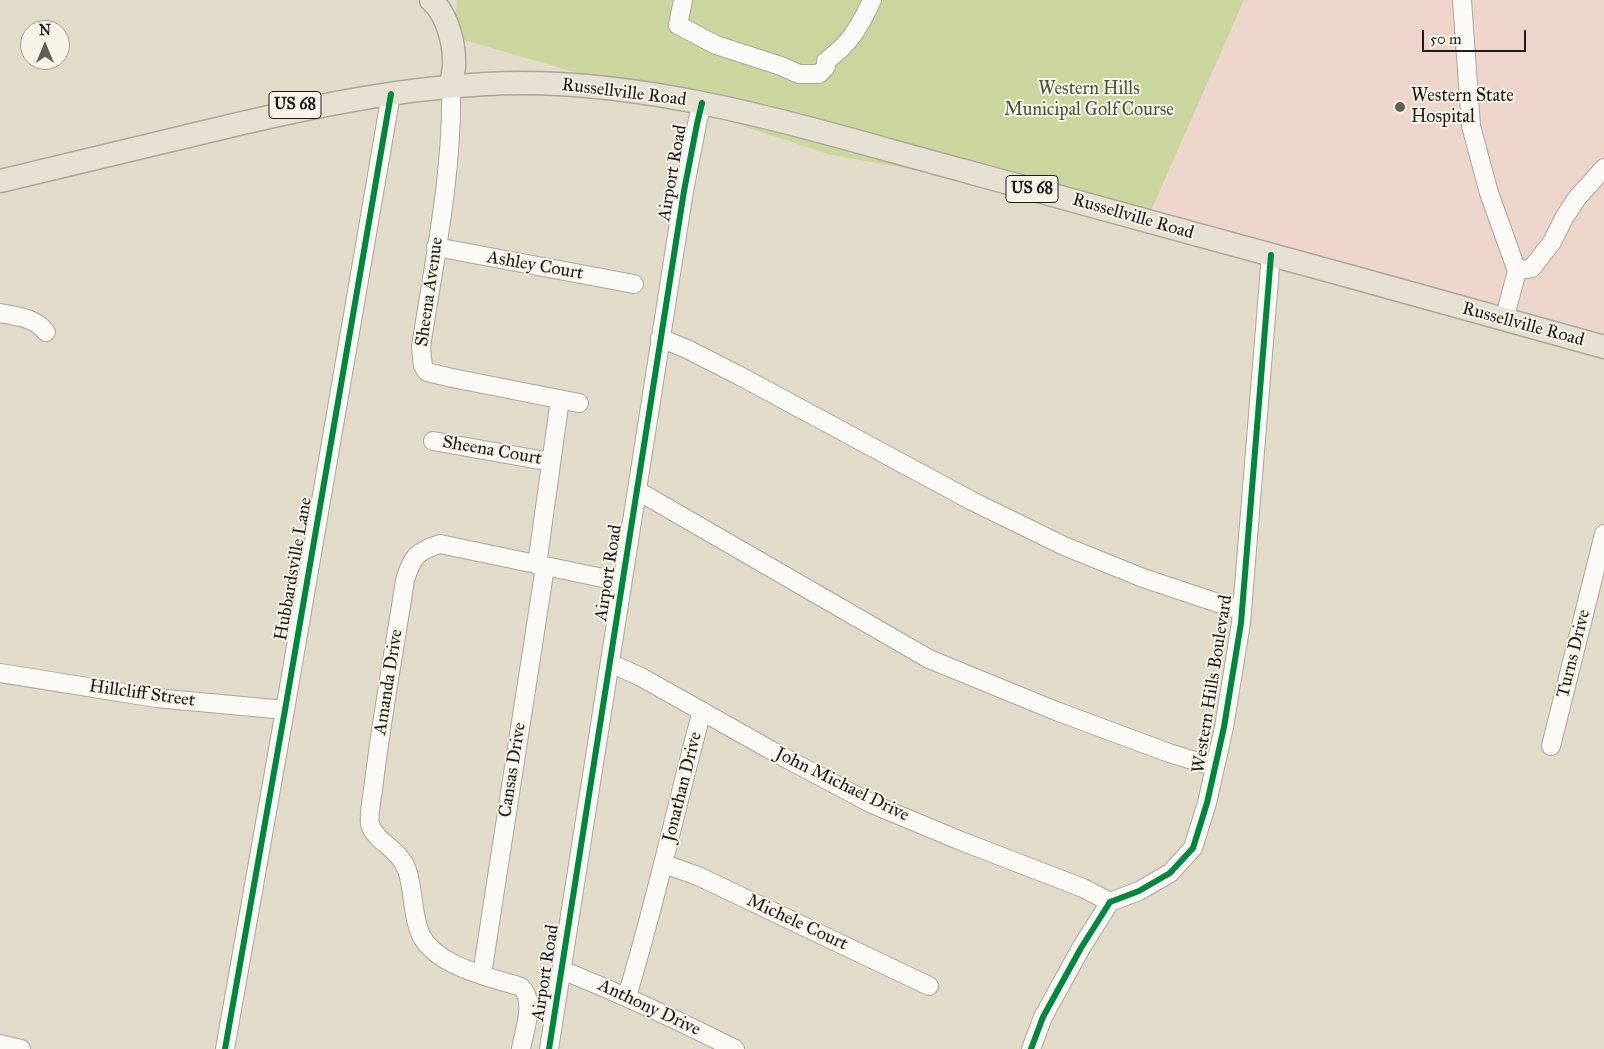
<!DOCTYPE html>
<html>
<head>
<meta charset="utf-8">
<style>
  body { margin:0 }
  #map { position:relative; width:1604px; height:1049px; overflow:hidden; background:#e3dbc9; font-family:"IM FELL Great Primer",serif }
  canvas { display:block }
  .north { position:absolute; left:20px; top:20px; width:50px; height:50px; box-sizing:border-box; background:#f7f3e8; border:1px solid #9f9d96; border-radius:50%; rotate:0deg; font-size:14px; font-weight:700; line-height:20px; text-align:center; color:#1c1c1c }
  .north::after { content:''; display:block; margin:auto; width:18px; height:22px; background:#625f59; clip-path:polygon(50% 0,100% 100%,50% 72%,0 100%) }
  .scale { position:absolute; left:1422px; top:30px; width:104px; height:22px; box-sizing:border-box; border:2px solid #1c1c1c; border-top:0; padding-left:6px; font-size:15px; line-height:18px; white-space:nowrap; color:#1c1c1c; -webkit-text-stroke:4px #f7f3e8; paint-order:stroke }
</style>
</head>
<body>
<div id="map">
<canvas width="1604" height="1049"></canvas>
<div class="north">N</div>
<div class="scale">50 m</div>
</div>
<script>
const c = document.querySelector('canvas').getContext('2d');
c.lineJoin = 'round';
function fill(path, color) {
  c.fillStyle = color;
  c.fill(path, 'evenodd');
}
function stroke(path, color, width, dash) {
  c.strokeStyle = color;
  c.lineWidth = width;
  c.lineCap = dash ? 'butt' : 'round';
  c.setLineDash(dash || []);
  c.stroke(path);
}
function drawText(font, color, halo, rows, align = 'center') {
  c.font = font + ' "IM FELL Great Primer",serif';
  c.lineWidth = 4;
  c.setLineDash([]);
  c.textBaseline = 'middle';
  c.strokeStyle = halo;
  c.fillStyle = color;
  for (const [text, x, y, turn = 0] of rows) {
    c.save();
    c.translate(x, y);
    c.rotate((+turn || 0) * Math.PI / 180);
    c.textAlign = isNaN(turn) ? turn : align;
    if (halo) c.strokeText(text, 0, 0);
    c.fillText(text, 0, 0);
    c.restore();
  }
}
fill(new Path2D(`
  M1244,0H1604V332L1150,213Z`), '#eed5cb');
fill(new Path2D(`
  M458,0H1244L1150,213L828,154L609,82L450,36Z`), '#cad69d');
const minor = new Path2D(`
  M683,0L678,25L716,45L781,66L799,74H819L826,67V61C850,44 860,26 872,0
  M1462,0L1471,126L1489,193L1517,271
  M451,86C453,174 434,261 421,347L423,366L427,372L452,378L579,403
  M436,247L634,284
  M0,313C18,317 34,317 46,332
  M1504,320L1517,271L1532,268L1552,242L1564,218L1577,198L1604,168
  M660,338L687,349L740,376L972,501L1064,546L1143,578L1242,611
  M433,441L551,462
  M638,491L929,659L1056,711L1169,753L1215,767
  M537,565L560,399
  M610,663L641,677L776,753L872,804L961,841L1083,888L1110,902
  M0,673L156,698L285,710
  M1551,746L1604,534
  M664,864L698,876L929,986
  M562,970C621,994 678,1020 735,1049
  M482,974L545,567
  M627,996C656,902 676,806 702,711
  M0,1044L21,1049
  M225,1049L285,710L391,94
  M521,1049C524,1031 536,1001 521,987C490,977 434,966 420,933C412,914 414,890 407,870C399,848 375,842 370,824C368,817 373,791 374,782C382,715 395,647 405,580C412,557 417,551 440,544L622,582
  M549,1049L684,191L697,124L702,103
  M1031,1049L1043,1017L1081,948L1110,902L1139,891L1170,873L1193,848L1207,803L1224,727L1241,623L1271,255`);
const major = new Path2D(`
  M431,0C448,15 455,45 454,67C453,73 452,80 451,86
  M0,181C78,162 156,143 234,125C328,103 423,84 520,83C673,83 819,132 965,171C1179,228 1391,288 1604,347`);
stroke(minor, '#aba69b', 20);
stroke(major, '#aba69b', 25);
stroke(minor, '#fbfaf7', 18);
stroke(major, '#e6e0d2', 22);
stroke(new Path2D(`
  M225,1049L285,710L391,94
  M549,1049L684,191L697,124L702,103
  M1031,1049L1043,1017L1081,948L1110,902L1139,891L1170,873L1193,848L1207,803L1224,727L1241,623L1271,255`), '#00873e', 6);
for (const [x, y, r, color] of [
  [1400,107,6,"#625f59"]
]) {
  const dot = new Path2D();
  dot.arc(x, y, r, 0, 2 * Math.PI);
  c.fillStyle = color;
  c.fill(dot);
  stroke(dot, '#f7f3e8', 2);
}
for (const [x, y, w] of [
  [295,105,52],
  [1032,189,52]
]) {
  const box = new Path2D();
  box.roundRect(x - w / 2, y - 13.5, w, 27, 4);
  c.fillStyle = '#f7f3e8';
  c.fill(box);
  stroke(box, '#1c1c1c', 1);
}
drawText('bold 16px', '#1c1c1c', null, [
  ["US 68",295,105],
  ["US 68",1032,189]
]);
drawText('18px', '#4a5338', '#f7f3e8', [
  ["Western Hills",1089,90],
  ["Municipal Golf Course",1089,111]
]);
drawText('18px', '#1c1c1c', '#f7f3e8', [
  ["Russellville Road",624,93,7],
  ["Airport Road",673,173,-80],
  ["Russellville Road",1133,217,16],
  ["Ashley Court",535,266,10],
  ["Sheena Avenue",430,292,-82],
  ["Russellville Road",1523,325,15],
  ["Sheena Court",492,451,10],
  ["Hubbardsville Lane",294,569,-80],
  ["Airport Road",609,573,-81],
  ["Turns Drive",1574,654,-76],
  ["Amanda Drive",389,682,-81],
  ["Western Hills Boulevard",1213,684,-81],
  ["Hillcliff Street",142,694,8],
  ["Cansas Drive",513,770,-81],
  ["John Michael Drive",842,785,26],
  ["Jonathan Drive",683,787,-76],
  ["Michele Court",797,923,25],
  ["Airport Road",546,973,-81],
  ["Anthony Drive",649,1008,25]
]);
drawText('18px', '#1c1c1c', '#f7f3e8', [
  ["Western State",1411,97],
  ["Hospital",1411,118]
], 'left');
</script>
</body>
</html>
